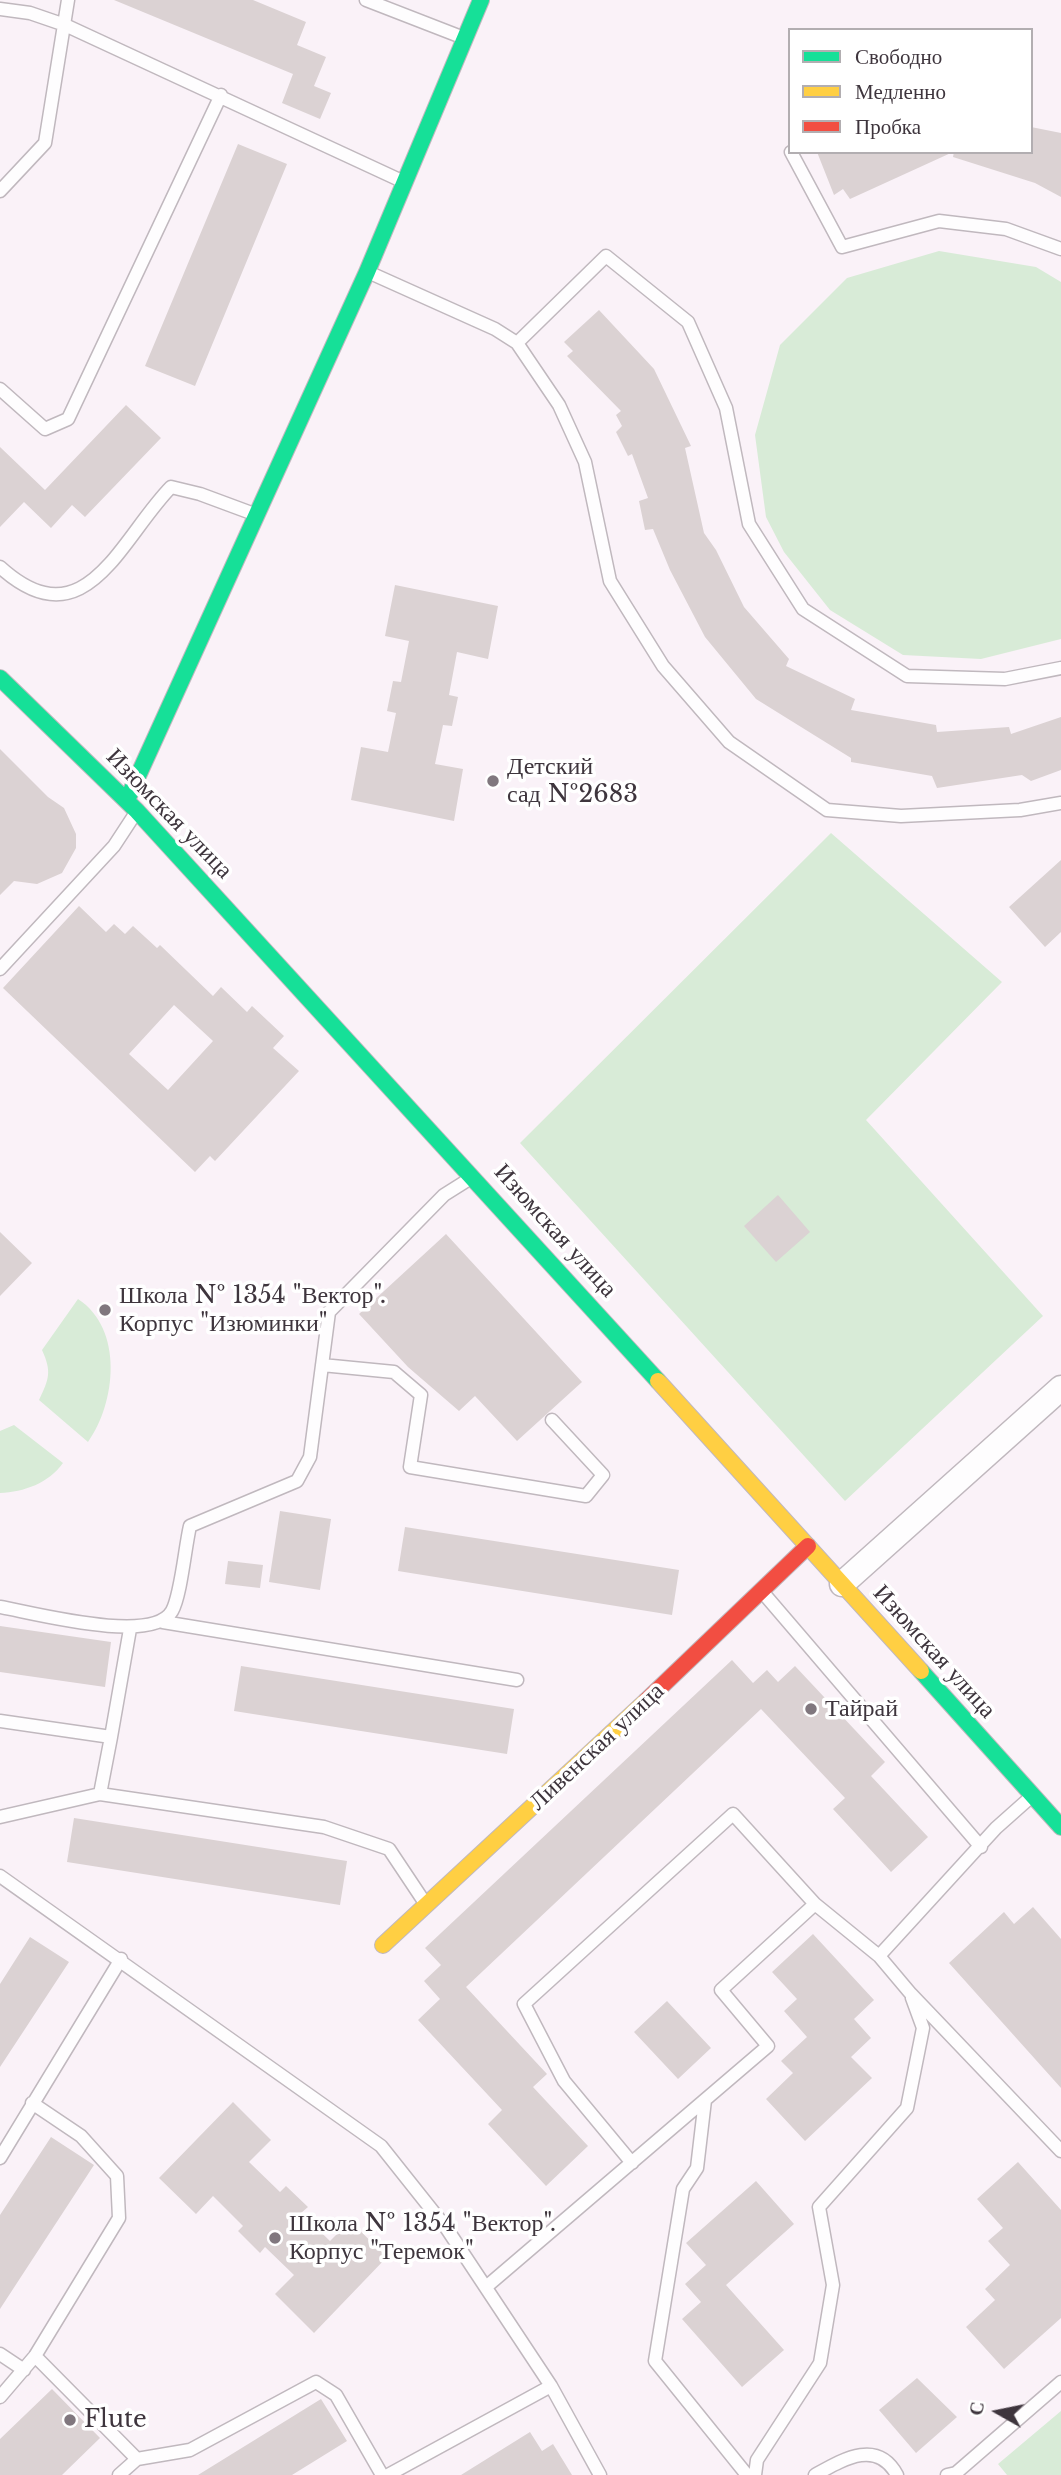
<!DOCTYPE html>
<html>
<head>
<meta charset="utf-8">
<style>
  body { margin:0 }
  #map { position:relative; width:1061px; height:2475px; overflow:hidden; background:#faf2f8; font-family:"Libre Baskerville",serif }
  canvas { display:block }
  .legend { position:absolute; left:788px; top:28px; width:245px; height:126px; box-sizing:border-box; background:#fff; border:2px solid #b2aeb1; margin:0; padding:9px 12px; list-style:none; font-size:21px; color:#3e353d }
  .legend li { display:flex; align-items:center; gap:14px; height:35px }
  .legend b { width:35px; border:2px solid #b2aeb1 }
  .north { position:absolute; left:963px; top:2377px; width:70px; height:70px; -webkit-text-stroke:5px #fff; paint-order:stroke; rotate:279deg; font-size:19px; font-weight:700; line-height:28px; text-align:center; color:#3e353d }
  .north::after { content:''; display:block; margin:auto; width:24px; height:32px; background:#3e353d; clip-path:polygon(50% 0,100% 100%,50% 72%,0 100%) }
</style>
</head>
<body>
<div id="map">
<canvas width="1061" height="2475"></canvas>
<ul class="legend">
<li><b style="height:9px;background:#16e098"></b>Свободно</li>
<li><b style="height:9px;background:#ffcf43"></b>Медленно</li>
<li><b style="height:9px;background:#f24e42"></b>Пробка</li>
</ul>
<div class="north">С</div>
</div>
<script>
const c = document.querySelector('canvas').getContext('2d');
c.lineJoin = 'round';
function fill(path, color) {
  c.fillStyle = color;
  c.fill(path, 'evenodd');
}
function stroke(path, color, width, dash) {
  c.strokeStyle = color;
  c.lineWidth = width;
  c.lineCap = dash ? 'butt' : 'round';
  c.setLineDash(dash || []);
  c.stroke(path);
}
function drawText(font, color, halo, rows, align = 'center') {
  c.font = font + ' "Libre Baskerville",serif';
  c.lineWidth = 7;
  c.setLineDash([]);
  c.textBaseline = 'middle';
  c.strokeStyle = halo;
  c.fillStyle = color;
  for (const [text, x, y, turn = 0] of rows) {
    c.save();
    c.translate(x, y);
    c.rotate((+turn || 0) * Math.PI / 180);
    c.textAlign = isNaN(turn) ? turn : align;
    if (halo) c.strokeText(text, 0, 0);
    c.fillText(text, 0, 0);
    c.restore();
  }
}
fill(new Path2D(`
  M939,251L1036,267L1061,282V639L981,659L903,655L830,610L784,552L766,517L755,435L780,345L847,278Z
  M831,833L1002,982L866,1120L1043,1316L845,1501L520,1143Z
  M78,1299C124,1329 116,1403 88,1442L39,1400C49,1379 52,1372 42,1350Z
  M14,1425L63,1463C49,1483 24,1492 0,1493V1431Z
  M1061,2411V2475H1007L998,2464Z`), '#d8ebd7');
fill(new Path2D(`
  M114,0H253L306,22L297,45L326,57L314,86L331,93L320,119L282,103L293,74Z
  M1031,127L1061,133V197L1035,183L953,157L954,152H1031Z
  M238,144L287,164L195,386L145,366Z
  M817,152H953L850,199L843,189L834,195Z
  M599,310L654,369L691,446L685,448L704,533L716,550L744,607L789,659L786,666L855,699L851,710L936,725L937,732L1009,727L1011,734L1061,717V770L1031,781L1022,775L937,788L932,776L851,762V758L756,699L705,637L670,570L653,529L645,530L639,501L648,498L632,454L628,456L616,432L622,426L616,415L621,411L567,356L573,351L564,342Z
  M126,405L161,438L85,517L72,505L51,528L24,502L0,527V447L45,490Z
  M395,585L498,606L488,659L457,652L449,695L458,697L452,726L443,725L435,764L463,769L454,821L351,800L361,747L388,752L396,713L387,711L393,681L401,682L409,641L385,636Z
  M0,749L48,797L64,808L76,834V848L62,873L37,884L14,881L0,895Z
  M1061,860V932L1045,947L1009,907Z
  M79,906L106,932L114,924L125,934L133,926L157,948L160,945L213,996L221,987L247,1012L252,1006L284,1036L273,1048L299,1071L215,1161L210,1156L195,1172L3,988ZM174,1005L213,1041L168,1090L129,1054Z
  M778,1195L810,1232L776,1262L744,1226Z
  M0,1232L32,1263L0,1296Z
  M446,1234L582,1382L517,1441L475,1396L459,1411L408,1367L359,1314Z
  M280,1511L331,1519L320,1590L269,1582Z
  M405,1527L679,1570L672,1615L398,1571Z
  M228,1561L263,1565L260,1588L225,1584Z
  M0,1626L111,1642L105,1687L0,1672Z
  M732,1660L753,1683L767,1670L778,1682L795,1666L885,1762L871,1776L928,1837L891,1872L833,1809L845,1798L761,1709L466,1987L547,2074L533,2087L588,2146L546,2186L488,2124L502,2110L418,2020L440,1999L424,1981L441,1965L425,1948Z
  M241,1666L514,1709L507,1754L234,1711Z
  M74,1818L347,1861L340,1905L67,1862Z
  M1033,1907L1061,1939V2088L949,1963L1004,1912L1014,1924Z
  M813,1934L874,2000L854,2019L871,2038L851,2057L872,2078L805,2141L766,2099L793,2073L781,2061L807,2037L784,2011L797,1999L772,1972Z
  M30,1937L69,1962L0,2067V1984Z
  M667,2001L711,2048L678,2079L634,2032Z
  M233,2102L271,2140L249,2162L280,2192L286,2186L308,2207L301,2213L330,2241L350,2221L387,2257L314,2333L275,2294L294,2275L265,2247L260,2253L238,2231L243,2226L213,2196L196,2214L159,2178Z
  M51,2137L94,2165L0,2309V2215Z
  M1018,2162L1061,2210V2318L1004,2369L966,2327L995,2300L985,2289L1010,2265L988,2241L1003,2228L977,2199Z
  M756,2181L794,2224L726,2285L784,2350L742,2387L682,2319L701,2302L685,2284L706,2265L686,2243Z
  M917,2378L957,2417L916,2453L879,2410Z
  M52,2389L100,2438L62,2475H0V2439Z
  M321,2399L347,2441L292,2475H198Z
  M530,2432L542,2451L553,2444L572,2475H461Z`), '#dbd2d3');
const lane = new Path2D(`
  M366,0L464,38
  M0,9L30,13L65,25L404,182
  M791,152L842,247L939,221L1006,229L1061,249
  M0,191L45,143L68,0
  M368,272L495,329L517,343L559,405L585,462L610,581L663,666L729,742L827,810L901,816L1020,810L1061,803
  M517,343L606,256L688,322L726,408L749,524L803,609L907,676L1005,679L1061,668
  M0,389L45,429L68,419L221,95
  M0,567C85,644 120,539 171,487L200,494L254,514
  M0,969L114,846L135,814
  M322,1365L394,1372L421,1395L410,1467L586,1496L603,1475L552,1420
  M765,1595L981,1847
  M0,1607C34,1613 153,1645 172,1611C181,1595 185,1547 190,1526L297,1481L310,1457L329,1312L444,1195L471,1178
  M163,1622L517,1680
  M0,1721L111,1737L130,1629
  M100,1794L111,1737
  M0,1817L100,1794L324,1827L389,1849L425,1903
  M0,1876L381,2146L447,2229L551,2386L600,2475
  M879,1956L996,1828L1032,1796
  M705,2100L697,2168L683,2189L655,2361L747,2475
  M0,2158L121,1959
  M632,2163L564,2081L524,2004L733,1814L815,1904
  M486,2287L768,2046L721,1990L815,1904L879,1956L911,1994L1061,2151
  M0,2354L24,2370
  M35,2356L137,2459
  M0,2397L35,2356L119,2218L117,2176L81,2136L32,2103
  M119,2475L137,2459L190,2450L316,2382L336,2395L382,2475
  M388,2475L551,2386
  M755,2475L757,2460L820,2363L833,2285L819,2207L907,2108L923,2028L912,1998
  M815,2475C842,2460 877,2438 897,2475
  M947,2475L956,2473L1061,2382`);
const street = new Path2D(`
  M842,1584L1061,1388`);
const fast = new Path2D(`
  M0,678L137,811L658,1381
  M127,800L367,272L481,0
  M921,1671L1061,1827`);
const slow = new Path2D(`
  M658,1381L921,1671
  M383,1945L646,1701`);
const jam = new Path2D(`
  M646,1701L808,1546`);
stroke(lane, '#c0b8be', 15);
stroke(street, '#c0b8be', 27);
stroke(fast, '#c0b8be', 18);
stroke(slow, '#c0b8be', 18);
stroke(jam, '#c0b8be', 18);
stroke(lane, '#fefdfe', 12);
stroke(street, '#fefdfe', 24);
stroke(fast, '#16e098', 16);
stroke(slow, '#ffcf43', 16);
stroke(jam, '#f24e42', 16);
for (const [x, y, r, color] of [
  [493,781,7,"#80777e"],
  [105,1310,7,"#80777e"],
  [811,1709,7,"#80777e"],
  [275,2238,7,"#80777e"],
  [70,2420,7,"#80777e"]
]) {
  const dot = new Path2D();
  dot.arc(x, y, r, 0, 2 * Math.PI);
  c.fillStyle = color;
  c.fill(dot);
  stroke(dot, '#fff', 2.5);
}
drawText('24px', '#3e353d', '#fff', [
  ["Детский",507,767],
  ["сад №2683",507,795],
  ["Школа № 1354 \"Вектор\".",119,1296],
  ["Корпус \"Изюминки\"",119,1324],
  ["Тайрай",825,1709],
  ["Школа № 1354 \"Вектор\".",289,2224],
  ["Корпус \"Теремок\"",289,2252],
  ["Flute",84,2420]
], 'left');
drawText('24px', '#3e353d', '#fff', [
  ["Изюмская улица",169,814,46],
  ["Изюмская улица",555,1231,48],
  ["Изюмская улица",934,1652,48],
  ["Ливенская улица",597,1747,-43]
]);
</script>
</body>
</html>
